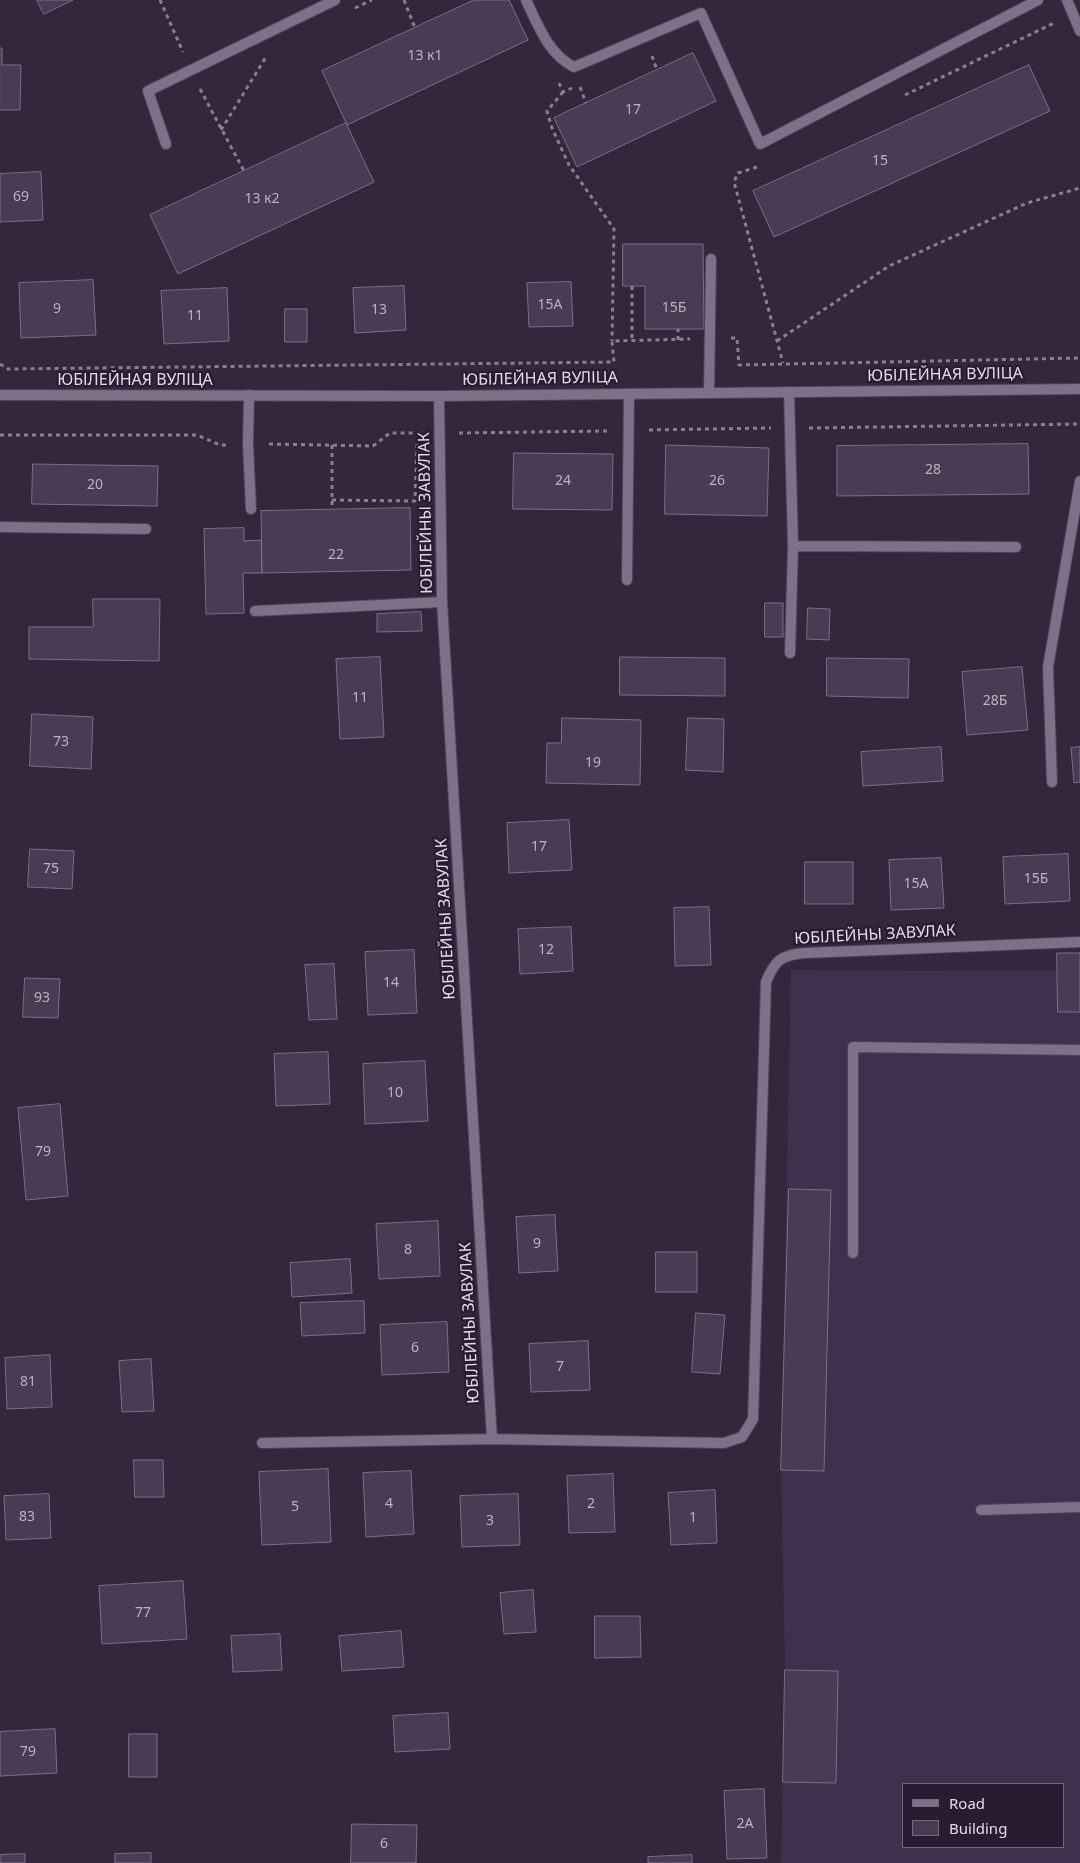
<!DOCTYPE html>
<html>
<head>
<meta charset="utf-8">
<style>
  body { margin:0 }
  #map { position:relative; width:1080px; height:1863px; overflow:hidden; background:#33263d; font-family:"Noto Sans",sans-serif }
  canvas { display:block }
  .legend { position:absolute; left:902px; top:1783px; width:162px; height:65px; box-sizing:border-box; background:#291c32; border:1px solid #73687b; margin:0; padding:6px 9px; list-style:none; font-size:15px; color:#e2d9e9 }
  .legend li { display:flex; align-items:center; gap:10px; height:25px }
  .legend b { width:25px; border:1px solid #73687b }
</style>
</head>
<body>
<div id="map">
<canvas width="1080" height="1863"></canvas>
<ul class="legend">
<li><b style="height:6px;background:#7d7088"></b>Road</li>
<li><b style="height:14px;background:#493b53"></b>Building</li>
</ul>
</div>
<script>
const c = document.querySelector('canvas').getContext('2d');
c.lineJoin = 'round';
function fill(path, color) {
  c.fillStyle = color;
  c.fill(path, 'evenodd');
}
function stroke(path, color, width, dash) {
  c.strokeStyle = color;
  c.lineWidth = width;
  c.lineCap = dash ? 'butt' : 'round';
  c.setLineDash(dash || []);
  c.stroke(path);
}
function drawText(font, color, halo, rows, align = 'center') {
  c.font = font + ' "Noto Sans",sans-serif';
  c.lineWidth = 4.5;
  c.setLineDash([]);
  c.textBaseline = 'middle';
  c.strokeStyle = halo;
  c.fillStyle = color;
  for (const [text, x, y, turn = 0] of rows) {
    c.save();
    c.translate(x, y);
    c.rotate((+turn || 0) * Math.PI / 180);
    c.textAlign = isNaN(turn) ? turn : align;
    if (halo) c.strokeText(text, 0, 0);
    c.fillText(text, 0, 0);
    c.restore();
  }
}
fill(new Path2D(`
  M1080,953V1863H781L785,1670L781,1470L791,970L1057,971ZM904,1784H1064V1847H904Z`), '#41304d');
const building = new Path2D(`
  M37,0H73L44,14Z
  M474,0H509L528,40L347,125L322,71Z
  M0,48H2V65H21L20,110H0Z
  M693,53L716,101L577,167L554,118Z
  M1029,65L1050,111L774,237L753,191Z
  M346,123L374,182L178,274L150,215Z
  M41,172L43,220L0,222V174Z
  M623,244H703L704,329H645V286H623Z
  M93,280L96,335L21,338L19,283Z
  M571,282L573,326L529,327L527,283Z
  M404,286L406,330L355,333L353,288Z
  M227,288L229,341L164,344L161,291Z
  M285,309H307V342H285Z
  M1028,444L1029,494L837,496V446Z
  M666,445L769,448L767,516L665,514Z
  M514,453L613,454L612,510L513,509Z
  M33,464L158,466L157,506L32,504Z
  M410,508L411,570L262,573L261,511Z
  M244,528V541L261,540L262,573H243L244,613L206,614L204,529Z
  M93,599H160L159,661L29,659V627H93Z
  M765,603H783V637H765Z
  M808,608L830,609L829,640L807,639Z
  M421,612L422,631L377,632V614Z
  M380,657L384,737L340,739L336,659Z
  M620,657L725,658V696L620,695Z
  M827,658L909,659L908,698L827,696Z
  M1022,667L1028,730L967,735L962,672Z
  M32,714L93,717L91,769L30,766Z
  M562,718L641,720L640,785L546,783L547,743H561Z
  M688,718L724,719L723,772L686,770Z
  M941,747L943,781L863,786L861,752Z
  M1080,747V782L1074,783L1071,748Z
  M569,820L572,870L509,873L507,823Z
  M30,849L74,851L72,889L28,887Z
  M1068,854L1070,901L1005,904L1003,857Z
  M941,858L944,908L891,910L889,860Z
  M805,862H853V904H805Z
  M709,907L711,965L675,966L674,908Z
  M571,927L573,971L520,974L518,929Z
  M414,950L417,1013L368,1015L365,952Z
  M1057,953H1080V1012H1058Z
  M334,964L337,1019L309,1020L305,965Z
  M25,978L60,979L58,1018L23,1017Z
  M328,1052L330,1104L276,1106L274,1054Z
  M425,1061L428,1121L365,1124L363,1064Z
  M60,1104L68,1196L26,1200L18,1108Z
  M789,1189L831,1190L824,1471L781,1470Z
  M555,1215L558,1271L519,1273L516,1217Z
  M438,1221L440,1276L379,1279L376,1224Z
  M656,1252H697V1292H656Z
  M350,1259L352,1293L292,1297L290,1263Z
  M364,1301L365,1333L302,1336L300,1303Z
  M696,1313L725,1315L720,1374L692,1372Z
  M447,1322L449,1372L382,1375L380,1325Z
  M588,1341L590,1390L531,1392L529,1344Z
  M50,1355L52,1407L7,1409L5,1358Z
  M151,1359L154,1411L122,1412L119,1361Z
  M134,1460H163L164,1497H135Z
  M328,1469L331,1542L262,1545L259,1472Z
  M411,1471L414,1534L366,1537L363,1473Z
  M613,1474L615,1532L569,1533L567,1476Z
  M715,1490L717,1543L671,1545L668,1493Z
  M49,1494L51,1538L6,1540L4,1496Z
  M518,1494L520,1545L462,1547L460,1496Z
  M183,1581L187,1639L102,1644L99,1586Z
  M533,1590L536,1632L504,1634L500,1593Z
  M595,1616H640L641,1657L595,1658Z
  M401,1631L404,1667L342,1671L339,1636Z
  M280,1634L282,1670L233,1672L231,1636Z
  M785,1670L838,1671L836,1783L783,1782Z
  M448,1713L450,1749L395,1752L393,1716Z
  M55,1729L57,1773L0,1776V1732Z
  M129,1734H157V1777H129Z
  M764,1789L767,1858L727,1859L724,1791Z
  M352,1824L417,1825L416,1863H351Z
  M151,1853V1863H115V1854Z
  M25,1854V1863H0V1855Z
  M692,1855V1863H648V1857Z`);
fill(building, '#493b53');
stroke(building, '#7d6e89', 1);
const service = new Path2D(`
  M526,0C538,25 548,54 574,67L701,13L760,144L1038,0
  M1067,0L1080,31
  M166,144L148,91L335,0
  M789,392L793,546L1016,547
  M709,393L711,259
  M249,395L248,444L251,509
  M0,527L146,529
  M627,580L629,394
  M255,611L442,602
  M790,653L793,546
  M1052,782L1048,667L1080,481
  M853,1253V1047L1080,1050
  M981,1510L1080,1507`);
const minor = new Path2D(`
  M492,1439L724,1443L742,1437L753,1419L766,982C775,960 781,955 805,953L1080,942
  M262,1443L492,1439L442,602L439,396`);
const tertiary = new Path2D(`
  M0,395L439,396L1080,389`);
stroke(service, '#4f4359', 12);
stroke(minor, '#4f4359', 12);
stroke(tertiary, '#4f4359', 12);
stroke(new Path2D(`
  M160,0L183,52
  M404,0L415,28
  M355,8L372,0
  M652,56L657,70
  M559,83L563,92L572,88
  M580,87L586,103
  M200,89L244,171
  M563,92L547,111L552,128L569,165L614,229L612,341
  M905,95L1054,23
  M221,130L266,57
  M757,167L738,173L734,182L783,363
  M632,286V340
  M731,338H737L739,365L1080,358
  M678,340V329
  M777,341L889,266L1027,203L1080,188
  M0,364L8,369L614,362L612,341L690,339
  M809,428L1080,424
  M649,430L771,428
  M459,433L608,431
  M0,435H197L220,445H227
  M269,444L373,446L390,433H421
  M332,445V509
  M332,500L415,501L417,444`), '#8a7f92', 3, [4, 4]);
stroke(service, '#7d7088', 10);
stroke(minor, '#7d7088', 10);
stroke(tertiary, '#7d7088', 10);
drawText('14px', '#bcb2c4', null, [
  ["13 к1",425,56],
  ["17",633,110],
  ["15",880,161],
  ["69",21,197],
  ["13 к2",262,199],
  ["15А",550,305],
  ["15Б",674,308],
  ["9",57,309],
  ["13",379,310],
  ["11",195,316],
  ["28",933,470],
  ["24",563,481],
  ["26",717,481],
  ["20",95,485],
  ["22",336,555],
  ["11",360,698],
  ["28Б",995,701],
  ["73",61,742],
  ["19",593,763],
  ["17",539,847],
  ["75",51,869],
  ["15Б",1036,879],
  ["15А",916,884],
  ["12",546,950],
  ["14",391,983],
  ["93",42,998],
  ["10",395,1093],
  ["79",43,1152],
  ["9",537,1244],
  ["8",408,1250],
  ["6",415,1348],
  ["7",560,1367],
  ["81",28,1382],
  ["4",389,1504],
  ["2",591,1504],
  ["5",295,1507],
  ["83",27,1517],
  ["1",693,1518],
  ["3",490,1521],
  ["77",143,1613],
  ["79",28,1752],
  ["2А",745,1824],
  ["6",384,1844]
]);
drawText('16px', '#e2d9e9', '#291c32', [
  ["ЮБІЛЕЙНАЯ ВУЛІЦА",945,375,-1],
  ["ЮБІЛЕЙНАЯ ВУЛІЦА",540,379,-1],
  ["ЮБІЛЕЙНАЯ ВУЛІЦА",135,380],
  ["ЮБІЛЕЙНЫ ЗАВУЛАК",426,513,-91],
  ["ЮБІЛЕЙНЫ ЗАВУЛАК",446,919,-93],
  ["ЮБІЛЕЙНЫ ЗАВУЛАК",875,935,-3],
  ["ЮБІЛЕЙНЫ ЗАВУЛАК",470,1323,-93]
]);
</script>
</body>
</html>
